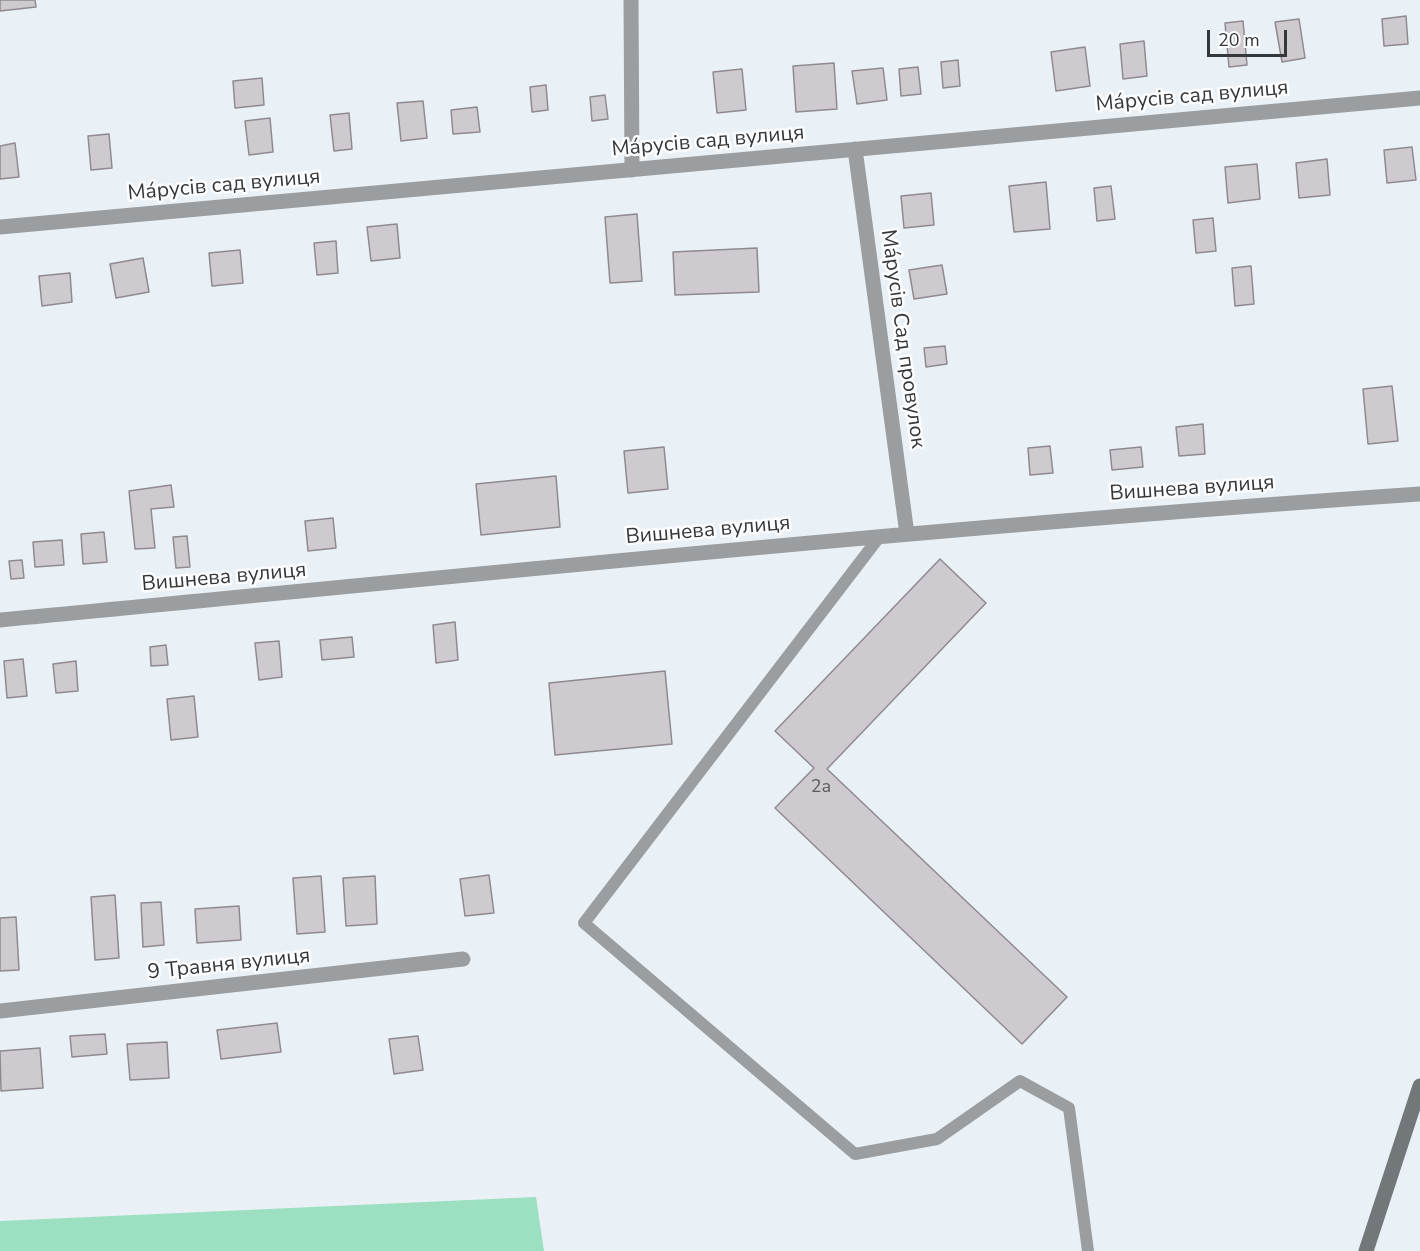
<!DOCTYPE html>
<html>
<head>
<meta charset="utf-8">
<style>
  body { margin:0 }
  #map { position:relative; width:1420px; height:1251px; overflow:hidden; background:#eaf1f6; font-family:"Nunito Sans",sans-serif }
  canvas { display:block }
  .scale { position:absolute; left:1207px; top:30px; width:80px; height:27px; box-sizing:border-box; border:3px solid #35383a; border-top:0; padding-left:8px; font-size:18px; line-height:21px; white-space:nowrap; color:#35383a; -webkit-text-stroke:4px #fcfdfe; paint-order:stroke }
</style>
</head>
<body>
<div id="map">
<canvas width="1420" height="1251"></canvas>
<div class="scale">20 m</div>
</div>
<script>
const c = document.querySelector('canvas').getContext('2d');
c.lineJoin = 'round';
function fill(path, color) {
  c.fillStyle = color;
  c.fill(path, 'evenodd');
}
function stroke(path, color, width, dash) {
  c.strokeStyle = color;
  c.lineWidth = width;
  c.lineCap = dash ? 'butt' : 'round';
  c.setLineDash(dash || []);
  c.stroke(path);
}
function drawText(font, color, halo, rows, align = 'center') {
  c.font = font + ' "Nunito Sans",sans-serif';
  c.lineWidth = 5;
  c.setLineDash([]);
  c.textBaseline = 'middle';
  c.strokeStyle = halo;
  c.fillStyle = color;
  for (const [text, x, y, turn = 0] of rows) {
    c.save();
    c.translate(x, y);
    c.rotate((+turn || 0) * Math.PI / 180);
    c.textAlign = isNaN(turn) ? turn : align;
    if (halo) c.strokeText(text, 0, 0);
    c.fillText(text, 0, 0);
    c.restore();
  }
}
fill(new Path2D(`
  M536,1197L544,1251H0V1221Z`), '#9ce0c1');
const building = new Path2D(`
  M0,0H35L36,7L0,11Z
  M1406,16L1408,44L1384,46L1382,19Z
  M1299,19L1305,58L1282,62L1275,22Z
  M1243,21L1247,65L1229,67L1225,23Z
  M1144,41L1147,76L1123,79L1120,44Z
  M1085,47L1090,86L1056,91L1051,52Z
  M958,60L960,86L943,88L941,62Z
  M834,63L837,109L796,112L793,66Z
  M918,67L921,94L901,96L899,69Z
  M883,68L887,100L857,104L852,71Z
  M742,69L746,110L717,113L713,72Z
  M262,78L264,105L235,108L233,81Z
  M546,85L548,110L532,112L530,87Z
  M605,95L608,119L592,121L590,97Z
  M423,101L427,138L401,141L397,103Z
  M477,107L480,132L453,134L451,110Z
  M349,113L352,149L334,151L330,115Z
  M270,118L273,152L249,155L245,121Z
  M109,134L112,168L91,170L88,136Z
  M15,143L19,177L0,179V146Z
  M1412,147L1416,180L1387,183L1384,150Z
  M1327,159L1330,195L1299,198L1296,163Z
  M1257,164L1260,199L1228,203L1225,167Z
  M1046,182L1050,229L1014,232L1009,186Z
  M1111,186L1115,219L1097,221L1094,188Z
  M931,193L934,225L904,228L901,196Z
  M637,214L642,281L610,283L605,217Z
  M1213,218L1216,251L1196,253L1193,220Z
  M397,224L400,258L371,261L367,227Z
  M336,241L338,273L317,275L314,243Z
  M757,248L759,292L675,295L673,252Z
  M240,250L243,283L212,286L209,253Z
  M143,258L149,292L116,298L110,264Z
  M942,265L947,294L914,299L909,270Z
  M1251,266L1254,304L1235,306L1232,268Z
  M70,273L72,302L42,306L39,276Z
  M945,346L947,364L926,367L924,348Z
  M1392,386L1398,441L1368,444L1363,389Z
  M1203,424L1205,454L1179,456L1176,427Z
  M1050,446L1053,473L1030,475L1028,448Z
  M664,447L668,489L628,493L624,451Z
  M1141,447L1143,467L1112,470L1110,450Z
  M556,476L560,527L481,535L476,484Z
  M171,485L174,507L151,509L155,548L135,549L129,491Z
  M333,518L336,548L308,551L305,521Z
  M104,532L107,562L83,564L81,534Z
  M187,536L190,567L176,568L173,537Z
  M62,540L64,565L35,567L33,542Z
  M940,559L986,603L827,769L1067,997L1022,1044L775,808L814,768L775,731Z
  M22,560L24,578L11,579L9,561Z
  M455,622L458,660L436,663L433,625Z
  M352,637L354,657L322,660L320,640Z
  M279,641L282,677L259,680L255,643Z
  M166,645L168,665L151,666L150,647Z
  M23,659L27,696L7,698L4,661Z
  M76,661L78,691L56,693L53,664Z
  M665,671L672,744L555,755L549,683Z
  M194,696L198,737L171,740L167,699Z
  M489,875L494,913L465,916L460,879Z
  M321,876L325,932L297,934L293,878Z
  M375,876L377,924L346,926L343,878Z
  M115,895L119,958L95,960L91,897Z
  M161,902L164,945L143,947L141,903Z
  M239,906L241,940L197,943L195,909Z
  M16,917L19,970L0,971V918Z
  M277,1023L281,1052L221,1059L217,1030Z
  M105,1034L107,1054L72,1057L70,1036Z
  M418,1036L423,1070L394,1074L389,1039Z
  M167,1042L169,1078L130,1080L127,1044Z
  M40,1048L43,1088L1,1091L0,1051Z`);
fill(building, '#cfcad0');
stroke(building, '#8f8a90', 1.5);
stroke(new Path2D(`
  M880,536L584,923L855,1154L937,1139L1020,1081L1069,1108L1088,1251`), '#9b9ea0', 12);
stroke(new Path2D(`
  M631,0L632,170
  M855,149L907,534
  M0,227L1420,98
  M0,620C473,575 946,526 1420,494
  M0,1011L463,959`), '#9b9ea0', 15);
stroke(new Path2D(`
  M1366,1251L1420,1086`), '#72777a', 15);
drawText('18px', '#5c5c60', null, [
  ["2а",821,788]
]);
drawText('21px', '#35383a', '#fcfdfe', [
  ["Мáрусів сад вулиця",1192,97,-5],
  ["Мáрусів сад вулиця",708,142,-5],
  ["Мáрусів сад вулиця",224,186,-5],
  ["Мáрусів Сад провулок",902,339,82],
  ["Вишнева вулиця",1192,489,-4],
  ["Вишнева вулиця",708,531,-5],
  ["Вишнева вулиця",224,578,-5],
  ["9 Травня вулиця",229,965,-6]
]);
</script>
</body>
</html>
